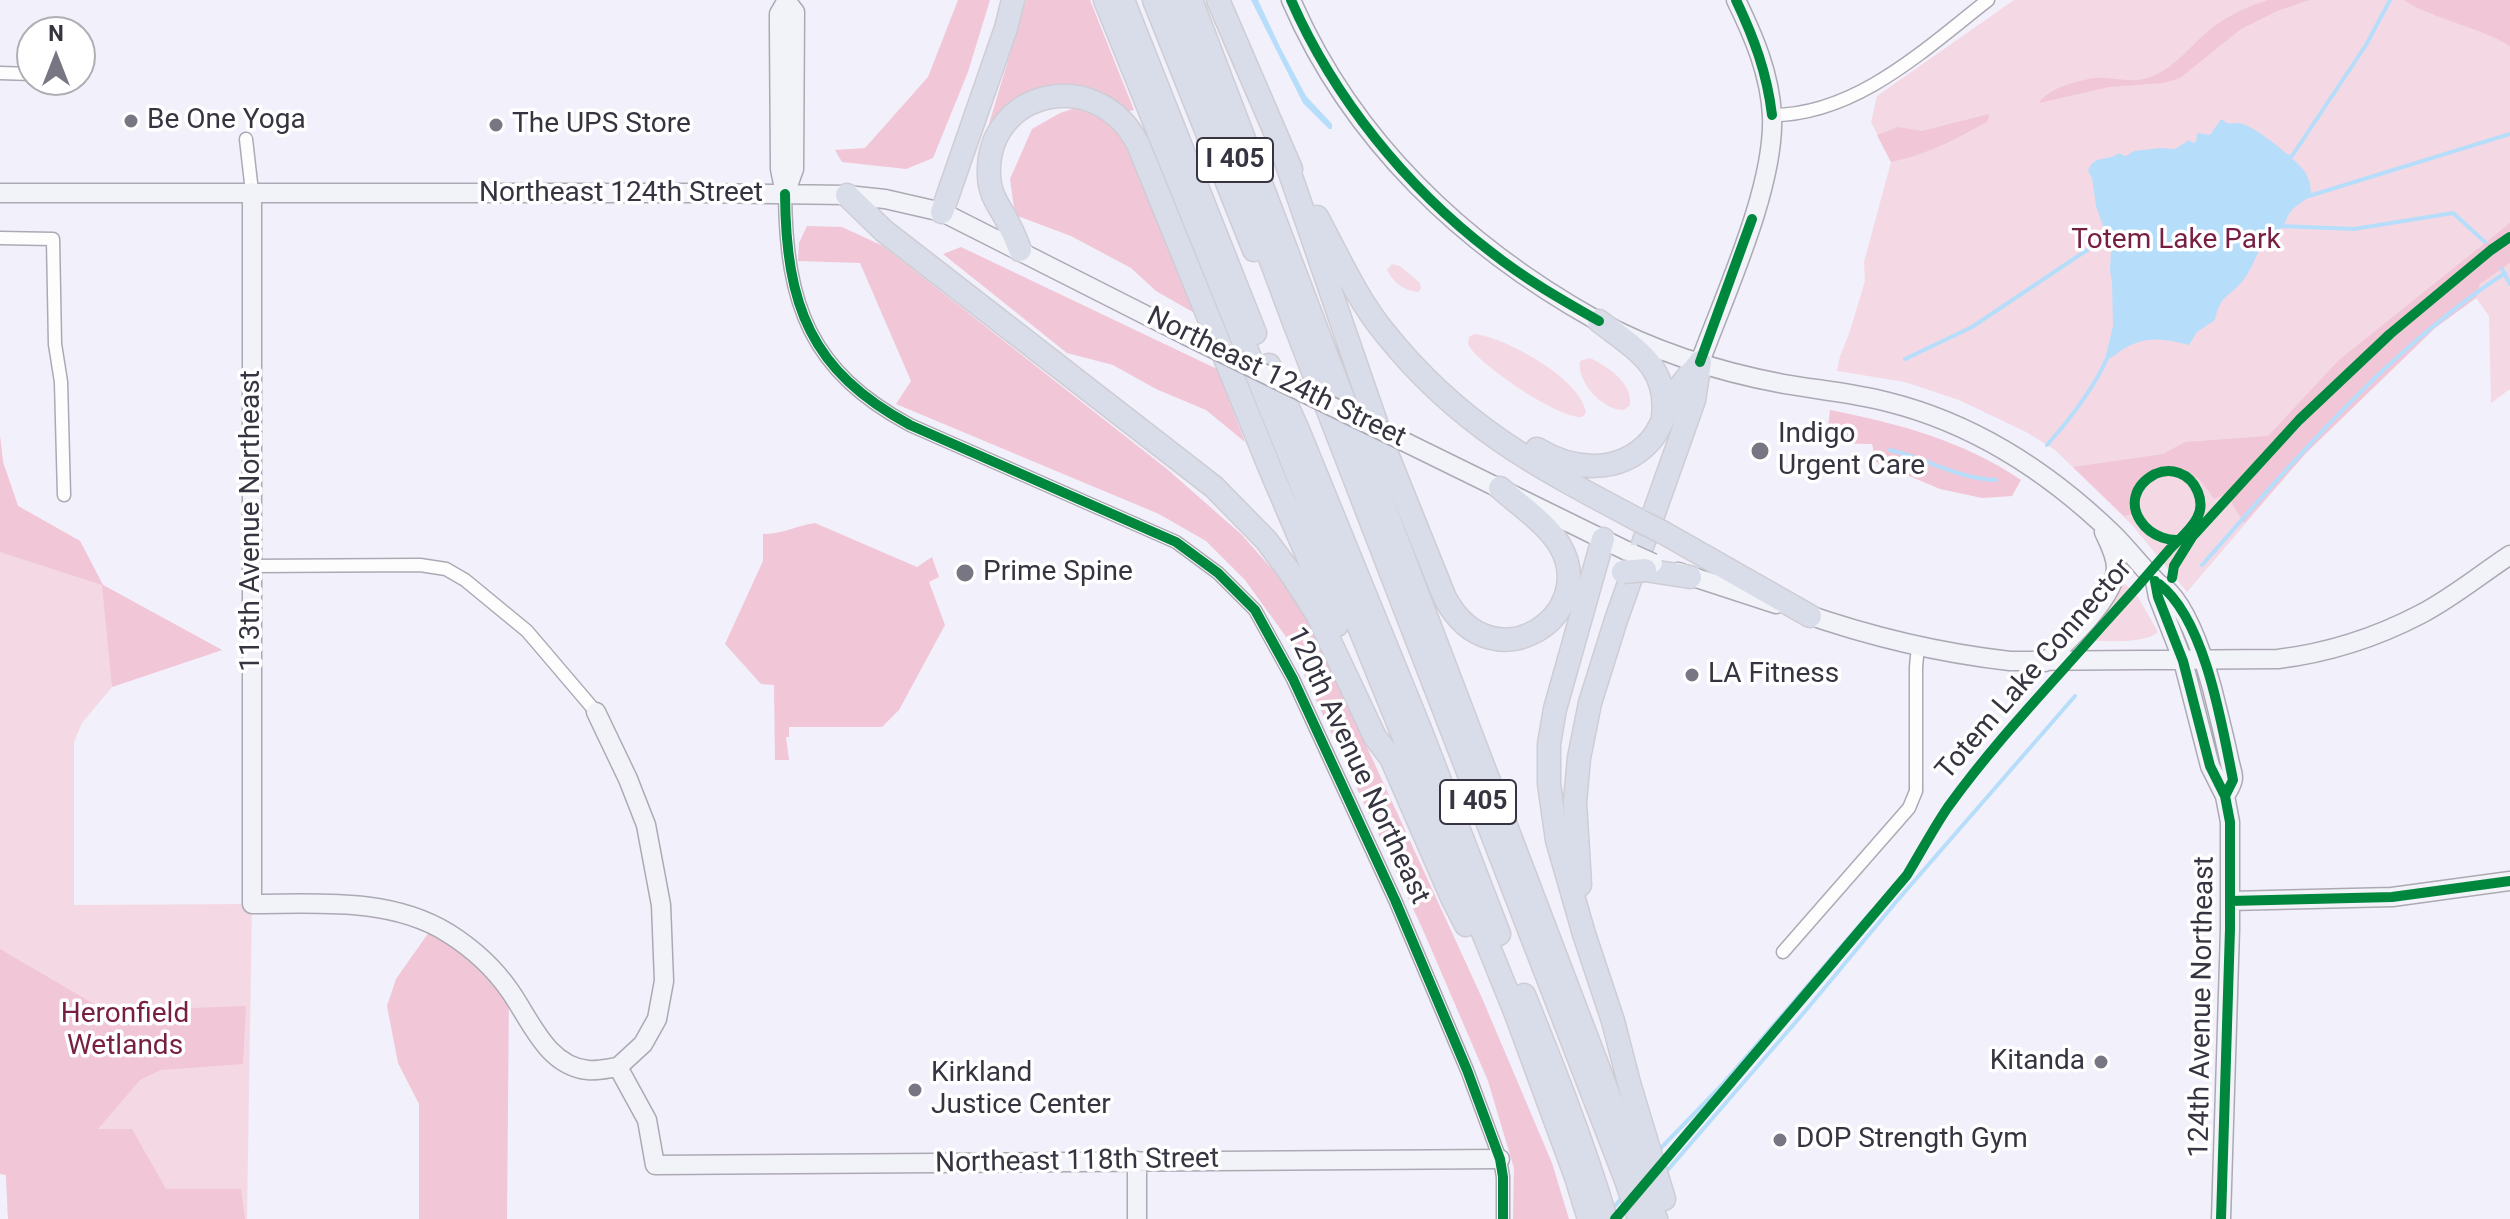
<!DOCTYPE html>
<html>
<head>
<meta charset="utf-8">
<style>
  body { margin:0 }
  #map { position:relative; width:2510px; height:1219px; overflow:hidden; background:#f2f0fa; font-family:Roboto,sans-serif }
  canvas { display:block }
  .north { position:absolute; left:16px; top:16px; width:80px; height:80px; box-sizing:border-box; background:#fff; border:2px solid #afaeb3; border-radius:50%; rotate:0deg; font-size:22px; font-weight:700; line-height:32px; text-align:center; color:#373441 }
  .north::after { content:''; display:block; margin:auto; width:28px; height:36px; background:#787682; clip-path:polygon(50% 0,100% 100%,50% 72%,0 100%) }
</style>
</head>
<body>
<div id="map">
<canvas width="2510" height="1219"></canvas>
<div class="north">N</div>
</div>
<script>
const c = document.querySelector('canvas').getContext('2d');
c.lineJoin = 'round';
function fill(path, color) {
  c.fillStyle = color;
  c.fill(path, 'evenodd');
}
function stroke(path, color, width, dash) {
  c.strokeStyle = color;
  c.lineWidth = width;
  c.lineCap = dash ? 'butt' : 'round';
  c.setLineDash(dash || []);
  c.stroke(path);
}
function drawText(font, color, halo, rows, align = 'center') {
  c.font = font + ' Roboto,sans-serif';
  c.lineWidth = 7;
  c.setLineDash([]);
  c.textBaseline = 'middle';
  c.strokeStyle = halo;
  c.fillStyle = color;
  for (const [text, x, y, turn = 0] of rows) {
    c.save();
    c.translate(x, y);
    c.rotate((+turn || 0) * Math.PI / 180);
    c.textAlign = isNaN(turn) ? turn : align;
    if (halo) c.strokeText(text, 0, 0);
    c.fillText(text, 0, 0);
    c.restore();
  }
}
fill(new Path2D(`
  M2014,0H2510V389L2491,403L2489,316L2476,298L2435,328L2306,453L2187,592L2132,525L2055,450L2026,432L1959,400L1905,382L1837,371L1840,356L1849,334L1865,281L1864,262L1891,162L1871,122L1877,96Z
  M1392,264L1400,266L1420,283L1421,289L1418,292C1404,291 1393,282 1387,270Z
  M1474,334C1505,337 1582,379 1586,413L1582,417C1559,419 1485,368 1471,349C1467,343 1468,344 1469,337Z
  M1590,358C1607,366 1633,383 1630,405L1624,410C1603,411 1576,381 1580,361Z
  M0,436L3,462L18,506L80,541L103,585L222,650L112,687L82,723L74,742V905L252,904L247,1219H8L6,1175L0,1174Z
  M2120,579L2138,597L2158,632C2142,646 2095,640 2074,640Z`), '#f4d9e5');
fill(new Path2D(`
  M958,0H990L968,72L933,158L906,169L842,162L835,150L865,148L928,77Z
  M1026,0H1090L1134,110L1129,111C1074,66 1038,82 989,124Z
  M2268,0H2309L2277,11L2241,29L2180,78L2164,83L2109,87L2039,103C2048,88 2077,81 2094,78C2108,77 2123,81 2138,80C2170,76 2189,46 2213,27C2229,15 2249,6 2268,0Z
  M2403,0H2510V46C2476,26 2436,20 2403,0Z
  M1082,106C1104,117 1118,132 1132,152L1198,315L1156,291L1131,268L1071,236L1015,215L1010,179L1032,129L1060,113Z
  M1989,114L1988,121C1955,140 1928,154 1891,162L1877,135L1898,127L1922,131Z
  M2510,223V263L2480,284L2476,298L2435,328L2306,453L2244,523L2226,494L2214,499C2208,491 2202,480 2193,475C2162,459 2126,476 2132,514L2124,516L2073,467L2163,454L2185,442L2268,436L2339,360Z
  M807,226L842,227L883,246L1167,469L1242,535L1287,586L1311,625L1482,998L1552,1163L1569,1219H1513L1514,1168L1488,1081L1423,930L1287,638L1245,580L1206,541L1159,514L896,404L911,381L860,263L798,261L799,243Z
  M961,247L1217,369L1245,442L1206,410L1156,389L1113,365L1067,353L943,254Z
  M1830,410C1897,423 1964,441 2021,480L2012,496L1982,498L1940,489L1876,462L1872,444L1826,443Z
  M0,436L3,462L18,506L80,541L103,585L222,650L112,687L102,585L0,552Z
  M815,523L917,567L932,557L939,577L929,582L945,625L899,710L882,727H789V737H786L789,760H775L774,685L761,684L725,644L763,561V534C783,534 795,526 815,523Z
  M434,925L509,989L507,1219H419V1104L398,1063L387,1006L396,979Z
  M0,949L106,1011L246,1006L243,1064L161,1070L140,1080L98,1129H132L166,1189H241L245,1219H8L6,1175L0,1174Z`), '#f1c6d7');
fill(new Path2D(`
  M1251,0H1258L1280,47L1306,96L1332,124V129H1329L1303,103Z
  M2221,119L2227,123C2231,124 2235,123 2239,123C2254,125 2297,160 2305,172C2310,180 2311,188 2311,196C2296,206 2288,210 2284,227C2255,240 2259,262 2241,283C2227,298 2220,296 2215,320L2197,332L2189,345C2157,337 2139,335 2111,358L2106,355L2113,326L2112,282L2110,271L2111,249L2096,206L2092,178L2088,171C2094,154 2107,162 2119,153L2124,156L2128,155L2134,151L2161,148L2175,149L2189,140L2192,143L2196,142L2197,133L2210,135Z`), '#b6defa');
stroke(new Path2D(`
  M2287,157L2292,156L2366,45L2390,0
  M2309,196L2510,134
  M2280,226L2354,229L2453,213L2485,242
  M2502,269L2510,284
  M1905,359L1972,327L2111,234
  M2047,445C2071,418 2095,387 2109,354
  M1890,450C1926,458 1958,479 1996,480
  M2202,565C2295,460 2386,351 2505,273
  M1658,1151L1722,1085L1871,912
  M1666,1172L1807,1009L1896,902L2075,696
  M1611,1211L1623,1196`), '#b6defa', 4);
const street = new Path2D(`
  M0,73L32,74
  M1772,115C1856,115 1925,49 1988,0
  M246,139L252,192
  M785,194C786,305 810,371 910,425L1176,542L1218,573L1255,610L1293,679L1395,900L1467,1070L1500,1159L1503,1177V1219
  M0,238L53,239L55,344L61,382L64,495
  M251,566L420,565L446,569L465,580L527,631L596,712
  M1783,952L1909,808L1916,791V667L1918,646`);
const secondary = new Path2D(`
  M1291,0C1352,141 1464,246 1596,320C1653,351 1720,372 1784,384C1819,390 1854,393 1888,402C1976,424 2049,472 2114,535C2128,549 2140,565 2154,579C2158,584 2164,587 2169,592C2190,614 2204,659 2212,688C2218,712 2224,735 2229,759C2230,765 2233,772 2233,778C2233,784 2228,791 2225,796
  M252,192V904C317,904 390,897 448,933C472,948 494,968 510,991C531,1021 547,1066 588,1070C598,1071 609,1068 618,1067
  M0,193H698L847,195L885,199L942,212L1185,335
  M785,194L780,169L779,26V14L787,0
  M785,194L794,169L795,12L787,2
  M1700,362C1725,294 1775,187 1772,116C1770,74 1754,37 1736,0
  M1407,443L1633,554
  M1678,572L1776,604
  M2155,581L2158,597L2183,661L2210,766L2225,796L2230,822V929L2221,1219
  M1800,612C1868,636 1939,653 2010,661L2278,659C2327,653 2377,637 2421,614C2452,598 2481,574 2510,555
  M2045,662C2067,642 2115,598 2116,568C2116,555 2109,543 2104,532
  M596,712L628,779L646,825L661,905L664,981L657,1019L643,1044L618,1067
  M2230,901L2392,897L2510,881
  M618,1067L647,1120L655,1165L1500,1159
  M1137,1219V1161`);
const highway = new Path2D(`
  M1105,0L1514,1009L1576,1177L1589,1219
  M1123,0L1255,333
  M1154,0L1254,250
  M1174,0L1293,320L1626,1180L1639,1219
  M1191,0L1656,1219
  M1218,0L1291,169
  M1284,156L1387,454L1445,598C1493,688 1602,614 1559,544C1545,522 1519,505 1500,488
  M847,195L884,231L1214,487L1266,540L1292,575L1317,614L1375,737L1391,758L1453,900L1466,925
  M942,212L1006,28L1013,0
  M1317,217C1338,256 1357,299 1385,333C1459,426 1538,467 1640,521
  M1020,250C1017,242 1014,234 1010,227C1002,208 990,199 989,176C985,90 1097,64 1138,144L1271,471L1337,625
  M1599,321C1635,349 1669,366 1663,417
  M1269,365L1298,430L1420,729L1499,934
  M1537,449C1573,471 1620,475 1651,440C1663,426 1667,407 1677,391C1683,382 1690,374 1697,366
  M1664,533L1810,616
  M1603,539L1555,709L1549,744V784L1557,840L1584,934L1613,1021L1629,1083L1664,1199
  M1645,570L1690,577
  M1580,885L1575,802L1579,758L1590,703L1616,620L1694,400L1700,362
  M1524,995C1554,1069 1583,1142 1606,1219`);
stroke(street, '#aca9b4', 15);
stroke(secondary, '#aca9b4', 21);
stroke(highway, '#cecdd4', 25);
stroke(street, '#fdfdfe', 12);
stroke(secondary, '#f2f3f8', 18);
stroke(highway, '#d9ddea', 22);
const secondaryBridge = new Path2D(`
  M1185,335L1407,443
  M1633,554L1653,563`);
const highwayBridge = new Path2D(`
  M1640,521L1664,533
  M1623,572L1645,570`);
stroke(secondaryBridge, '#aca9b4', 21, []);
stroke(highwayBridge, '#cecdd4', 25, []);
stroke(secondaryBridge, '#f2f3f8', 18);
stroke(highwayBridge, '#d9ddea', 22);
stroke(new Path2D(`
  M1291,0C1334,98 1406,187 1491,252C1525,279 1562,300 1599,321
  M1736,0C1754,38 1767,73 1772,115
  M785,194C786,305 810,371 910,425L1176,542L1218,573L1255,610L1293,679L1395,900L1467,1070L1500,1159L1503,1177V1219
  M1700,362L1752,219
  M2172,578L2174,566L2192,537L2299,420L2390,334L2491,250L2510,237
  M2155,581L2158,597L2183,661L2210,766L2225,796L2230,822V929L2221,1219
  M2159,584C2205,619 2222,725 2233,780L2225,796
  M2230,901L2392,897L2510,881
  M1615,1219L1907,875C1921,852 1933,829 1948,807C1994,743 2049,686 2101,627C2124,602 2147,576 2169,550C2178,540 2191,530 2197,518C2206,502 2196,479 2179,473C2171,470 2162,471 2155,474C2109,499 2150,553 2192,537`), '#00873e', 10);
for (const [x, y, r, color] of [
  [131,121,8,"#787682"],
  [496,125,8,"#787682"],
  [1760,451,10,"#787682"],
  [965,573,10,"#787682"],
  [1692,675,8,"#787682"],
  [2101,1062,8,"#787682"],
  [915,1090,8,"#787682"],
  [1780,1140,8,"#787682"]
]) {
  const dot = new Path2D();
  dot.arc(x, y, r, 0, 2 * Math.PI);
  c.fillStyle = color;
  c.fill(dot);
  stroke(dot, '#fff', 3);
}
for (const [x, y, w] of [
  [1235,160,76],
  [1478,802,76]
]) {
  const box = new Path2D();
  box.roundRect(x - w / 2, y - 22, w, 44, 6);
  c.fillStyle = '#fff';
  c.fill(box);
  stroke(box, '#373441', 2);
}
drawText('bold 26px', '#373441', null, [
  ["I 405",1235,160],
  ["I 405",1478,802]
]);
drawText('28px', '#373441', '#fff', [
  ["Be One Yoga",147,121],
  ["The UPS Store",512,125],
  ["Indigo",1778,435],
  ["Urgent Care",1778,467],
  ["Prime Spine",983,573],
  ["LA Fitness",1708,675],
  ["Kitanda",2085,1062,"right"],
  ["Kirkland",931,1074],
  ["Justice Center",931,1106],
  ["DOP Strength Gym",1796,1140]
], 'left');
drawText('28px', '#373441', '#fff', [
  ["Northeast 124th Street",621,194],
  ["Northeast 124th Street",1276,378,26],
  ["113th Avenue Northeast",252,521,-90],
  ["Totem Lake Connector",2035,670,-49],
  ["120th Avenue Northeast",1357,766,65],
  ["124th Avenue Northeast",2203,1007,-89],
  ["Northeast 118th Street",1077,1162,-1]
]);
drawText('28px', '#771e43', '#fff', [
  ["Totem Lake Park",2176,241],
  ["Heronfield",125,1015],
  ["Wetlands",125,1047]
]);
</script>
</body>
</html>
